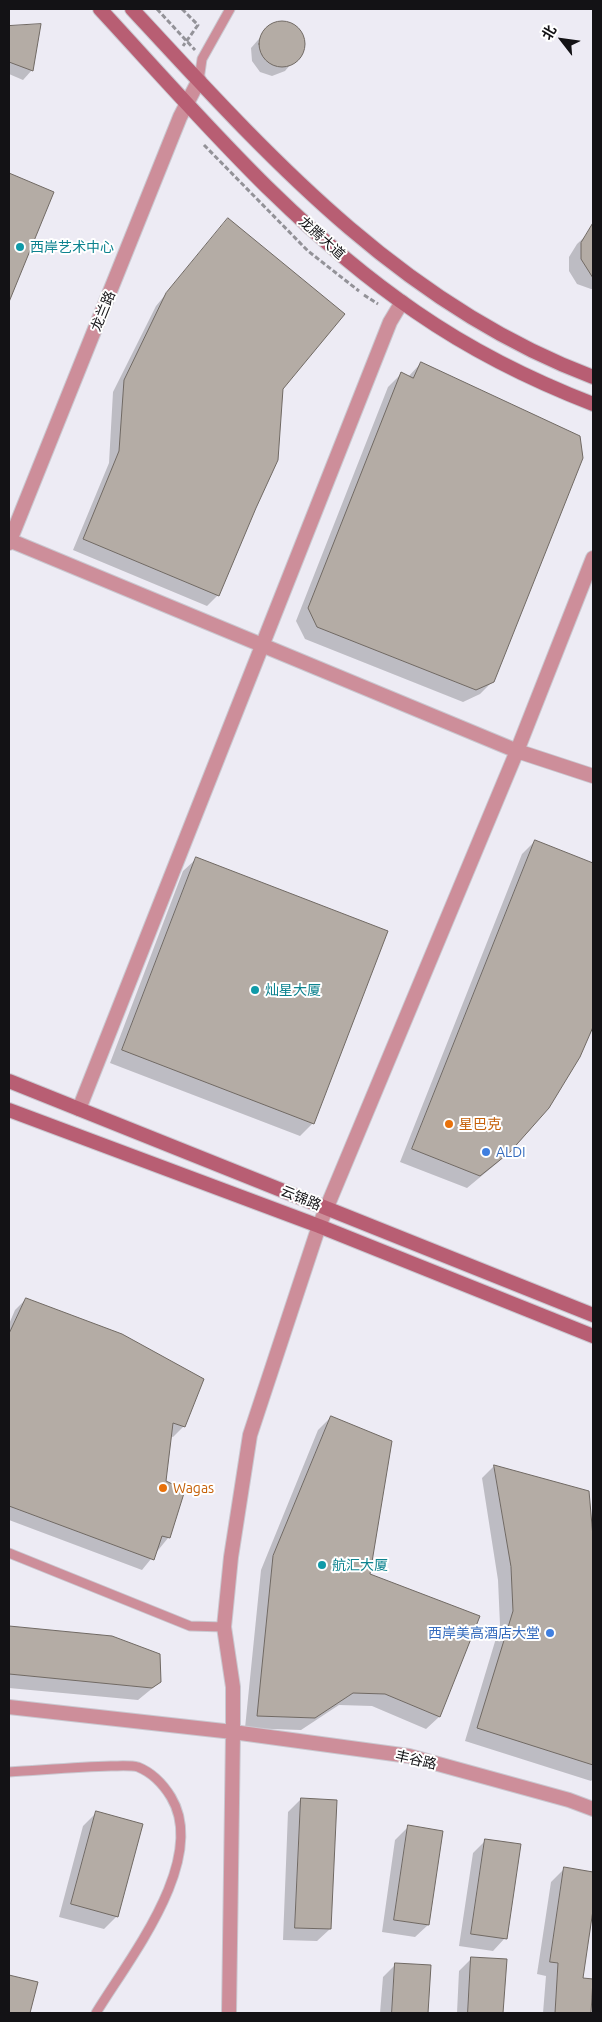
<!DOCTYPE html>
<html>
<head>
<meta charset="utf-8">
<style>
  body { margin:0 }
  #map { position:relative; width:602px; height:2022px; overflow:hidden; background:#edebf4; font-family:Ubuntu,"Noto Sans SC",sans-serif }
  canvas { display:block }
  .frame { position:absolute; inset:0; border:10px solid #131215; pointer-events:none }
  .north { position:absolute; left:537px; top:15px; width:50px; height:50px; -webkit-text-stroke:4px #fff; paint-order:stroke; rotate:300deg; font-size:14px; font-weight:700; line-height:20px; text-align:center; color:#131215 }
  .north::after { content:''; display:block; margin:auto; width:18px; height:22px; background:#131215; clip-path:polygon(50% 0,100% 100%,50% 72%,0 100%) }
</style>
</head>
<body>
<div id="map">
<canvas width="602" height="2022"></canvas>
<div class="frame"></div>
<div class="north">北</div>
</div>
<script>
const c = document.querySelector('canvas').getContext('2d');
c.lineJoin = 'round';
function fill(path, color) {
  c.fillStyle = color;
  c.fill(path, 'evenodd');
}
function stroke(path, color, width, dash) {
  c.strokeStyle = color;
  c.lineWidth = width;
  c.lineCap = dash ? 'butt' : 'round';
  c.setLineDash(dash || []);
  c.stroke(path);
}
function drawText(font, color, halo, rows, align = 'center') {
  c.font = font + ' Ubuntu,"Noto Sans SC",sans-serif';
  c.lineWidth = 4;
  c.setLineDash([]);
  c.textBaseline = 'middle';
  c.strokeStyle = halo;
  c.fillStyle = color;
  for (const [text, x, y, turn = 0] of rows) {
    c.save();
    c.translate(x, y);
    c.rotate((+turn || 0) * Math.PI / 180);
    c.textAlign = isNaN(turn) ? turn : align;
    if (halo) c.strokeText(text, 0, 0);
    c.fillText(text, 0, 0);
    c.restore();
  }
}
fill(new Path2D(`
  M282,22L294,26L303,37V50L285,71L272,76L260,72L252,61L251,48L265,32L275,24Z
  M40,25L32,70L23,80L9,74V27Z
  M9,175L52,193L9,300Z
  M228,219L281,389L254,507L218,595L207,606L73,550L109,463L113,392L156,306Z
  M593,229V289H591L577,284L569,271V257L577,244Z
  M421,363L493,681L480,694L463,702L305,639L296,621L388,387L401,374L408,377Z
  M535,841L593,864V1020L579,1057L530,1130L496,1164L467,1188L400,1162L522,854Z
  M196,859L313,1123L300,1136L110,1063L183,871Z
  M26,1299L184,1426L173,1437L170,1436L164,1482L183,1491L168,1538L142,1570L9,1520V1324L15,1310Z
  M331,1417L368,1575L479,1617L439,1717L426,1729L372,1706L339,1705L301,1730L245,1728L261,1570L318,1430Z
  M494,1466L593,1543V1779L591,1781L465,1741L500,1625L498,1580L482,1478Z
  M9,1627L111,1637L160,1682L138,1700L9,1688Z
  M301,1799L330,1929L317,1941L283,1940L288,1812Z
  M96,1813L117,1916L104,1929L59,1917L83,1826Z
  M408,1827L428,1925L415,1937L382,1932L395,1840Z
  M486,1840L505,1938L493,1951L459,1946L473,1853Z
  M564,1869L593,1873V1901L582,1979L592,1980L589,2013H543L546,1976L537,1974L551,1882Z
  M472,1958L505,1961L503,2013H457L459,1971Z
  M395,1965L429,1967L426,2013H380L383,1977Z
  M9,1976L36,1983L28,2013H9Z`), '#0003');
const building = new Path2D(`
  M259 44a23 23 0 1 1 46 0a23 23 0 1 1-46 0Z
  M41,24L33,71L9,62V26Z
  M9,173L54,192L9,302Z
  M228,218L345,314L283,389L278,460L256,508L219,596L83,539L119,451L124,380L166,293Z
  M593,223V278L581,259V243Z
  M421,362L580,436L583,458L494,682L476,690L317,627L308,608L401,372L413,378Z
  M535,840L593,863V1027L580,1057L549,1108L510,1152L480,1176L412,1149Z
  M196,857L388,931L314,1124L122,1050Z
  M26,1298L122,1334L204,1379L185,1427L173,1423L166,1481L185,1490L170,1538L162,1536L154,1560L9,1506V1334Z
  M331,1416L392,1441L370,1574L480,1616L440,1717L385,1694L353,1693L315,1718L257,1716L273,1556Z
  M494,1465L589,1491L593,1537V1765L477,1728L513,1611L511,1567Z
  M9,1626L112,1636L160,1654L161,1682L152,1688L9,1674Z
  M301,1798L337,1800L331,1929L295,1928Z
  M96,1811L143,1824L118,1917L71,1904Z
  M408,1825L443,1831L429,1925L394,1920Z
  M485,1839L521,1844L507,1939L471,1934Z
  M564,1867L593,1872V1910L583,1978L593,1979L591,2013H555L558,1963L550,1962Z
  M471,1957L507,1959L503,2013H468Z
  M395,1963L431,1965L428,2013H392Z
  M9,1975L38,1982L30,2013H9Z`);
fill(building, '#b4aca5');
stroke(building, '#706963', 1);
const service = new Path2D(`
  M199,80L202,59L230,9
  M9,1553L190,1626L224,1627
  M9,1772C43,1770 77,1767 111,1766C119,1766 130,1765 138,1767C153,1773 163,1784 171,1797C209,1860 128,1960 96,2013`);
const minor = new Path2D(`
  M9,540L517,751L593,776
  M9,543L180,117L199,80
  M79,1109L390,322L402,302
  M9,1707L233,1732L409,1756L569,1800L593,1809
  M229,2013L233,1732V1687L224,1627L231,1557L250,1435L319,1226L517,751L593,558`);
const secondary = new Path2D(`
  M100,9C198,115 295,230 416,312C471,350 531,380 593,404
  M132,9C268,156 401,305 593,377
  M9,1081L593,1315
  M9,1110L319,1226L593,1336`);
stroke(service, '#cac8d0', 11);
stroke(minor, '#cac8d0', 16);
stroke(secondary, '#cac8d0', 16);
stroke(new Path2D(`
  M157,9L195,50
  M182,9L198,25L183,46
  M204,145L308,251L359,291
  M364,295L378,304`), '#939298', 3, [5, 2.5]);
stroke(service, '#cd8e9a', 9);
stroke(minor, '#cd8e9a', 14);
stroke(secondary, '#b85e73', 14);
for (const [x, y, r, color] of [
  [20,247,5,"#0f9aa8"],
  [255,990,5,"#0f9aa8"],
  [449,1124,5,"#e8710a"],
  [486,1152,5,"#3f7fe0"],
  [163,1488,5,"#e8710a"],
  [322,1565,5,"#0f9aa8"],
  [550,1633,5,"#3f7fe0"]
]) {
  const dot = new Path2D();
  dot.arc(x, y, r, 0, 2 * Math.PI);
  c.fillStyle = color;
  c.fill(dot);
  stroke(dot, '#fff', 2);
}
drawText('14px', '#131215', '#fff', [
  ["龙腾大道",322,238,42],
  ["龙兰路",103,311,-68],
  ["云锦路",301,1198,22],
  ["丰谷路",416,1760,13]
]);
drawText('14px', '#0d838f', '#fff', [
  ["西岸艺术中心",30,247],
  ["灿星大厦",265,990],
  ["航汇大厦",332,1565]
], 'left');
drawText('14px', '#c56008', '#fff', [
  ["星巴克",459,1124],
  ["Wagas",173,1488]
], 'left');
drawText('14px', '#366cbe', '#fff', [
  ["ALDI",496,1152],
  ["西岸美高酒店大堂",540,1633,"right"]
], 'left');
</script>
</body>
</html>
